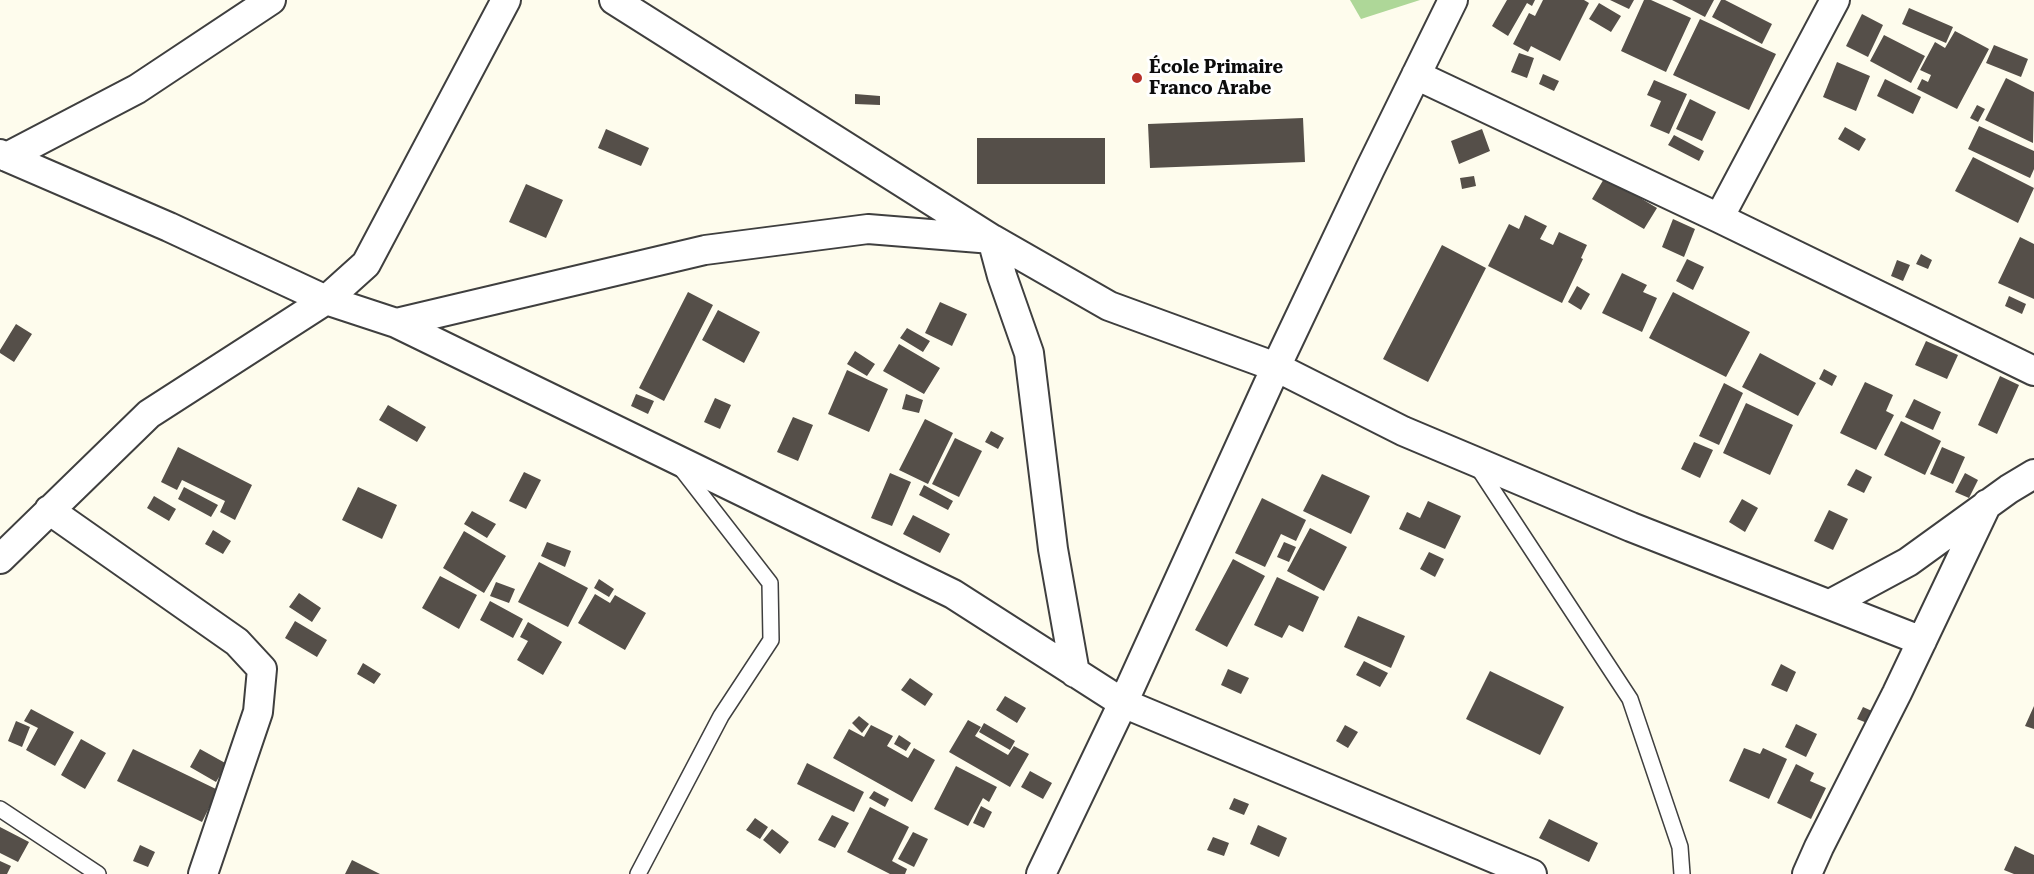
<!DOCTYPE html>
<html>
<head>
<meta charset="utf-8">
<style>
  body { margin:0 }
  canvas { display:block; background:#fefced }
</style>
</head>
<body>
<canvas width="2034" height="874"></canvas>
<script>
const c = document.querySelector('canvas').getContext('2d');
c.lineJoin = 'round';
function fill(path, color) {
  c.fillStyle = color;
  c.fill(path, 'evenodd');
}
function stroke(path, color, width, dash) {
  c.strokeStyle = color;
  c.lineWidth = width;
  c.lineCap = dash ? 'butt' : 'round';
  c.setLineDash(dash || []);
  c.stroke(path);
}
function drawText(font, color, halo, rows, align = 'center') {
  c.font = font + ' "Roboto Serif",serif';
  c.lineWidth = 6;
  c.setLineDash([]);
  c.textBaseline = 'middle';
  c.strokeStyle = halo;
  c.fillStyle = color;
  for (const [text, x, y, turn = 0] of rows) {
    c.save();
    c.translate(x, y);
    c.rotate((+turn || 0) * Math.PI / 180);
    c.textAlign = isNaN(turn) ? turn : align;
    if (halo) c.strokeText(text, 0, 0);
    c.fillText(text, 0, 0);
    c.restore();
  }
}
fill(new Path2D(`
  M1350,0H1420L1361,19Z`), '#aed798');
fill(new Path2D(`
  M1507,0H1535L1532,6L1527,3L1508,36L1492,26Z
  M1543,0H1584L1589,3L1560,61L1531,46L1528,52L1513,44L1529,13L1535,16Z
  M1610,0H1634L1629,9Z
  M1644,0H1651L1691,18L1666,72L1621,51Z
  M1672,0H1714L1705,17Z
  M1721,0H1725L1772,24L1762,44L1712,17Z
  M1599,3L1621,16L1611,32L1589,19Z
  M1909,8L1953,27L1946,43L1902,24Z
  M1862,14L1883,25L1868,57L1846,46Z
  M1700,19L1776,54L1749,110L1673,75Z
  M1955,31L1989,49L1957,109L1917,89L1922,79L1928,82L1931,75L1920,70L1935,42L1945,48Z
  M1884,35L1925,56L1911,83L1870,61Z
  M1994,45L2028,59L2021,77L1986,63Z
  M1519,53L1534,58L1527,78L1511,72Z
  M1837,62L1870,76L1856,111L1823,97Z
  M1543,74L1559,81L1554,91L1539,84Z
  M2006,78L2034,92L2033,143L1985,120Z
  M1885,79L1921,97L1913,114L1877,96Z
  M1654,80L1687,94L1669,134L1650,126L1661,101L1647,95Z
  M855,94L880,96V105L855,104Z
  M1690,99L1716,112L1702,141L1676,129Z
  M1977,105L1985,109L1978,122L1970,118Z
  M1303,118L1305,162L1150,168L1148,124Z
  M1979,126L2034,151V169L2030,178L1968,149Z
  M1845,127L1866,139L1859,151L1838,139Z
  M606,129L649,148L641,166L598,148Z
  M1482,129L1490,151L1459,164L1451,141Z
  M1674,135L1704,151L1699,161L1668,145Z
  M977,138H1105V184H977Z
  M1973,157L2034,188L2018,223L1955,191Z
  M1474,176L1476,186L1462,189L1460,178Z
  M1605,177L1657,208L1644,229L1592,199Z
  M526,184L563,200L546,238L509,222Z
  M1525,215L1547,226L1540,239L1553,245L1559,232L1587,245L1581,258L1583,259L1562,303L1488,266L1509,224L1519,229Z
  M1673,219L1695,229L1684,257L1662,247Z
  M2020,237L2034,244V299L1998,283Z
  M1442,245L1486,268L1428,382L1383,359Z
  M1921,254L1932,260L1928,269L1916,264Z
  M1687,259L1704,267L1693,290L1676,281Z
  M1897,260L1910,265L1903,281L1891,276Z
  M1622,273L1647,285L1643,292L1657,298L1642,332L1602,313Z
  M1577,286L1590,294L1581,310L1568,302Z
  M688,292L713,305L664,401L639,388Z
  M1673,292L1750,332L1726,377L1649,338Z
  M2009,296L2026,304L2022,314L2005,306Z
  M940,302L967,314L952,346L925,333Z
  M718,310L760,332L744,363L702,340Z
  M16,324L32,334L14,362L0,353V350Z
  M907,328L930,341L923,352L900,338Z
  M1926,341L1958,355L1947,379L1915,365Z
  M899,344L940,368L924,394L883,371Z
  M855,351L875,364L867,376L847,364Z
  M1760,353L1816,383L1798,416L1742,387Z
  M1824,369L1837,376L1832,386L1819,379Z
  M847,370L888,389L869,432L828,414Z
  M2000,376L2019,385L1997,434L1978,425Z
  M1865,382L1893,395L1886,411L1894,415L1876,450L1840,433Z
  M1724,383L1743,393L1719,445L1699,436Z
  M636,394L654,401L648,414L631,406Z
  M906,394L923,400L919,413L902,409Z
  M715,398L731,405L720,429L704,422Z
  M1914,399L1941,412L1933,430L1905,417Z
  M1746,403L1793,425L1770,475L1723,453Z
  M388,405L426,427L417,442L379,420Z
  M793,417L813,425L798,461L777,452Z
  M925,419L953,433L928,484L899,470Z
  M1901,421L1941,441L1925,475L1884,455Z
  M991,431L1004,438L998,449L985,442Z
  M955,438L982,451L959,497L932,484Z
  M1694,442L1713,450L1700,478L1681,469Z
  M178,447L252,485L235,520L220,512L225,501L182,480L177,490L161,482Z
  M1942,447L1965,457L1953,484L1930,474Z
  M1856,469L1872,477L1864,493L1847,485Z
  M524,472L541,480L526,509L509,501Z
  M890,473L911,482L892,526L871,518Z
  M1965,473L1978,480L1969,498L1955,492Z
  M1322,474L1370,496L1351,534L1303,511Z
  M924,485L953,501L948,510L919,495Z
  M184,487L218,505L211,517L178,499Z
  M358,487L397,505L382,539L342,520Z
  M154,496L176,509L169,521L147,508Z
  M1262,498L1306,520L1296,541L1281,534L1265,567L1235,553Z
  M1742,499L1758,508L1745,532L1729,522Z
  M1428,501L1461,516L1445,549L1399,529L1407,512L1420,518Z
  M1829,510L1848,519L1833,550L1814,541Z
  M472,511L496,524L487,538L464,524Z
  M913,515L950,534L940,553L903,534Z
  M1310,528L1347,547L1324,591L1287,571Z
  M213,530L231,541L223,554L205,544Z
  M464,531L506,556L484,593L443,568Z
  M547,542L571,551L565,567L541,556Z
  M1284,542L1296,547L1289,562L1277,557Z
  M1429,552L1444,559L1435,577L1420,569Z
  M1233,559L1265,576L1227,647L1195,630Z
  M539,562L588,588L568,627L518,602Z
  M440,576L477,595L459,629L422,608Z
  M1277,577L1319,597L1303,632L1289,625L1282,638L1254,625Z
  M599,579L614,589L609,597L594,588Z
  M496,582L515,589L509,603L490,596Z
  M299,593L321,608L312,622L289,607Z
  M595,594L610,603L615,595L646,613L625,650L578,623Z
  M490,601L523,619L513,638L480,620Z
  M1358,616L1405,636L1391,668L1344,647Z
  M295,621L327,640L317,657L285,638Z
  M528,622L562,642L543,675L517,660L528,641L520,637Z
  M1364,661L1388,673L1380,687L1356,675Z
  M363,663L381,674L374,684L357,674Z
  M1781,664L1796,672L1787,692L1771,685Z
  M1228,669L1249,678L1241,694L1221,685Z
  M1490,671L1564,707L1540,755L1466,719Z
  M910,678L933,694L925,706L901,690Z
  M1005,696L1026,708L1017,723L996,710Z
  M2034,706V729L2025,726Z
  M1863,707L1872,711L1867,723L1857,719Z
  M31,709L74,732L55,766L26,750L38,728L24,721Z
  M859,716L869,724L862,733L852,723Z
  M968,720L981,727L975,736L1008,755L1014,746L1029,754L1010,787L949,752Z
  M16,721L30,727L22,747L8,741Z
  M984,723L1015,741L1010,750L979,732Z
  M1796,724L1817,734L1806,757L1785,747Z
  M871,725L893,736L887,746L908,758L914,748L935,760L912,802L833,758L849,729L864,737Z
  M1345,725L1358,732L1348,748L1336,741Z
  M899,735L911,743L906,751L894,744Z
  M81,739L106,753L85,789L61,775Z
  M1744,748L1760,754L1763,748L1787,759L1769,799L1729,781Z
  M133,749L218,790L202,822L117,781Z
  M200,749L227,764L216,782L190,767Z
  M807,763L864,792L854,812L797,784Z
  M1796,764L1814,773L1810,781L1826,788L1811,819L1777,803Z
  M956,766L997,787L989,802L983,798L968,826L934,809Z
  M1030,771L1052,783L1043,799L1021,787Z
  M874,791L889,799L885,807L869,798Z
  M1234,798L1249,804L1244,815L1229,809Z
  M981,806L992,812L984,828L973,823Z
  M870,807L909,827L892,861L907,869L905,874H890L847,852Z
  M832,815L849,823L835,848L818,840Z
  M755,818L768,827L760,839L746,830Z
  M1549,819L1598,843L1589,862L1539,838Z
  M1258,825L1287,838L1279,857L1250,844Z
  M0,827L29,842L18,862L0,853Z
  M772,829L789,842L780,854L763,840Z
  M913,832L928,839L914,867L898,859Z
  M1213,837L1229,843L1224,856L1207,850Z
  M140,845L155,852L148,867L133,861Z
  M2015,846L2034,855V874H2014L2004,870Z
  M352,860L380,874H345Z
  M0,861L11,866L7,874H0Z`), '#554f49');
const lane = new Path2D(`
  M1477,466L1630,699L1680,847L1682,874
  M0,809L98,874
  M638,874L721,716L771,640L770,583L680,467`);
const street = new Path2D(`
  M614,0L992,239L1109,306L1276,367L1403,431L1631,527L1922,641
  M1416,75L1719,218L2034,371
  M0,154L169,227L326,300L396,323L953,594L1123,703L1532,874
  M7,157L137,89L271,0
  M1719,218L1835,0
  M396,323L705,250L868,229L992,239L1002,276L1029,353L1053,549L1075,673
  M49,510L237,642L262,669L258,712L203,874
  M0,559L149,414L326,300L366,264L506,0
  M1830,604L1908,562L2009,489L2034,474
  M1041,874L1123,703L1276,367L1370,169L1453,0
  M1807,874L1819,847L1897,693L1987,504`);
stroke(lane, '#3f3f3f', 18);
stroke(street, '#3f3f3f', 32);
stroke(lane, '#fff', 15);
stroke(street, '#fff', 28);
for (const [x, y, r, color] of [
  [1137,78,6,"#b7312a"]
]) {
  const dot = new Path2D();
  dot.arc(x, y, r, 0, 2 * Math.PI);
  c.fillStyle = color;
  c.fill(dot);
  stroke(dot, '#fff', 2);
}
drawText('bold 18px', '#0c0c0c', '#fff', [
  ["École Primaire",1149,68],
  ["Franco Arabe",1149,89]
], 'left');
</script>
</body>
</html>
